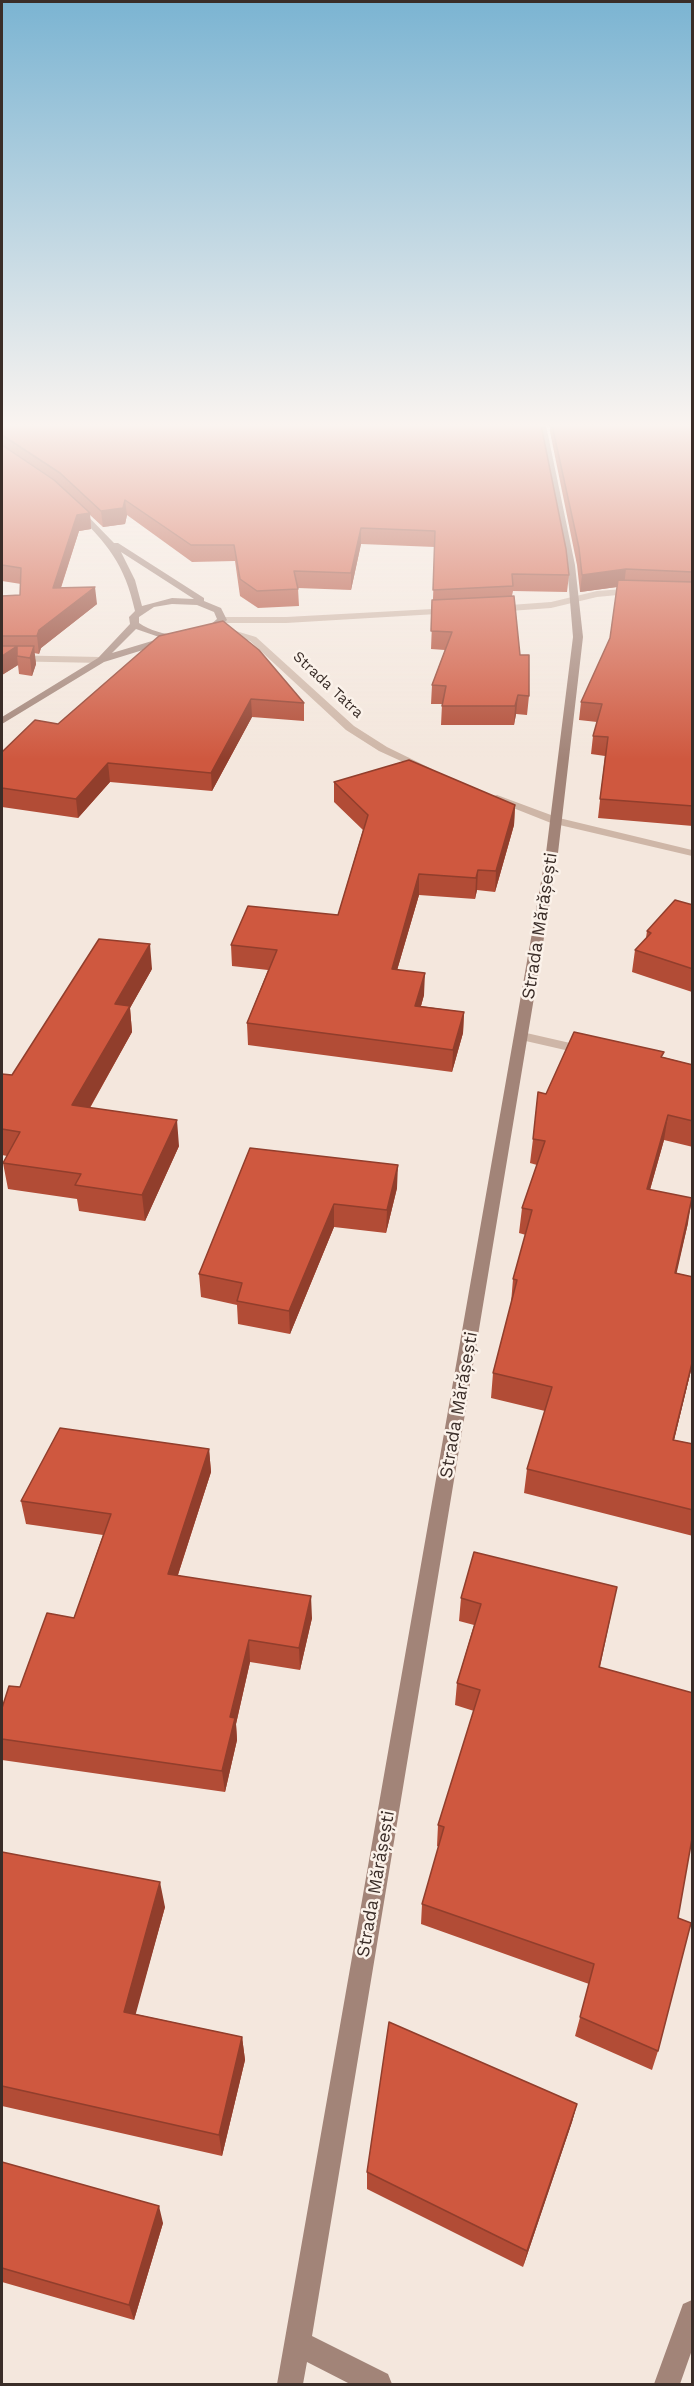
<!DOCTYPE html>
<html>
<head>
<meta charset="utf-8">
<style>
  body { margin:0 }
  #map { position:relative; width:694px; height:2386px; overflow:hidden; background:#f4e7dd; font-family:"Work Sans",sans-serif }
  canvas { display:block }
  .frame { position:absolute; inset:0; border:3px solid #3a2d28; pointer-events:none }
</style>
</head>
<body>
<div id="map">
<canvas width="694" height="2386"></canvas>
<div class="frame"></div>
</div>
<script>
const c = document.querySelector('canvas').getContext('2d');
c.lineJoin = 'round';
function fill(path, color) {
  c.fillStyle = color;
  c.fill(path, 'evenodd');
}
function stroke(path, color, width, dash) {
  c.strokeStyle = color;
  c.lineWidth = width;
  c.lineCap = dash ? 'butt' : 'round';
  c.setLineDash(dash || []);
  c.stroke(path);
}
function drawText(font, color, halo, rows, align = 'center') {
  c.font = font + ' "Work Sans",sans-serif';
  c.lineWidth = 5;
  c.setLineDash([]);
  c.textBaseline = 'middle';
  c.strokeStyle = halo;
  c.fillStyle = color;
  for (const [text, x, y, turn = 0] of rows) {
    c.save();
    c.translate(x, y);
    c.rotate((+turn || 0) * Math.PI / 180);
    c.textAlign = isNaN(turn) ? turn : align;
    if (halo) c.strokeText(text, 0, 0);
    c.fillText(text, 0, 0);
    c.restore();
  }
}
fill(new Path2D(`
  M636,588L640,591L639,593L597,597L551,608L496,612L491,609L496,606L551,602L597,591Z
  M451,608L456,611L454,613L286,623H222L217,620L222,617H286Z
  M219,626L256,637L354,726L387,747L432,769L431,771H423L379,751L346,730L250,641L216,631V627Z
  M2,655L101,657L106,660L101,663L2,661Z
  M497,795L559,818L692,850V856L551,823L493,800V796Z
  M522,1032L592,1048L594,1051L587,1055L517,1039L515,1036L517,1033Z`), '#ceb6a7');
fill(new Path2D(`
  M539,425H546L575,565L583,637L558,853L312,2336L388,2374L392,2384H350L307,2362L303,2384H277L546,853L573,637L567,565Z
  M73,507H79L114,543H118L204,598V601L221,608L227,620C212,636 191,640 170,639L169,642L104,662L2,724V717L98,658L130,624L129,617L135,611C125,565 107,542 73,511ZM121,552L194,599L172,598L142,606L135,580ZM172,604L197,605L214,612L217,619C196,639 163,639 139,623V617L154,607ZM136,629L162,638L112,653Z
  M692,2300V2350L680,2384H654L683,2304Z`), '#a28478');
fill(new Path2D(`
  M2,425H541L569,575L567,592L513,591L512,596L520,655L529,696L527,715L516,714L514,725H441L442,704H431L432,685L445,650L431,649L435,547L361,544L351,590L298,588L299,606L258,608L240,596L235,561L192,562L127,515L125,524L103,527L90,515L91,529L79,531L61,588L97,604L41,648L39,654L34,653L36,664L32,676L19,674L18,665L2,675V596L20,595L21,584L2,581Z
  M550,425H693V826L598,818L605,756L591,754L593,736L597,722L579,720L581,702L610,638L617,587L580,592L577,565L550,432Z
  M159,636L304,703V721L252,717L212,791L110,782L78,818L2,807V752L58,724Z
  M334,782L515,805L514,825L495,892L477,890L475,899L419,895L397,970L424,995L421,1006L464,1012L463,1033L452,1072L248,1045L247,1023L268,970L232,966L231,945L338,915L363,830L334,802Z
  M693,905L692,992L632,972L635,950L646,938L647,931Z
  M152,969L130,1008L132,1032L90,1108L179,1146L145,1221L79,1211L77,1199L8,1189L3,1163L7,1156L2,1155V1074L12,1075Z
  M663,1057L693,1065V1147L664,1140L650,1190L688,1223L676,1273L693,1277V1362L674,1440L693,1444V1536L524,1493L527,1469L545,1411L491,1398L493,1373L511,1303L513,1279L526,1235L519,1233L522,1208L537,1165L530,1163L533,1139L546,1094Z
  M250,1148L397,1188L386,1233L334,1227L290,1334L238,1324L237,1305L201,1297L199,1274Z
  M209,1449L211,1472L178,1575L312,1618L300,1670L250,1662L236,1724L237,1740L225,1792L2,1760V1708L20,1687L74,1618L103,1535L26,1524L21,1501Z
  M461,1598L612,1610L600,1667L678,1918L658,2051L652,2070L575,2036L589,1984L421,1924L422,1904L439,1847L437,1846L438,1825L474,1711L455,1705L457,1683L474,1625L459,1621Z
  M2,1852L165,1907L135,2014L242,2037L245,2060L222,2156L2,2106Z
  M577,2104L572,2122L523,2267L367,2189V2172Z
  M2,2162L163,2223L134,2320L2,2282Z`), '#b24c36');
fill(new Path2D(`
  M125,500L127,515L125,524L103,527L101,511Z
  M90,513L91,529L79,531L55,605L53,588L77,515Z
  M361,528V544L351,590V573Z
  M626,569L624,586L580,592L582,575Z
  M95,587L97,604L41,648L39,654L37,636L39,630Z
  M17,646V656L18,665L2,675V656Z
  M34,646L36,664L32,676L30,658Z
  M518,695L516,714L514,725L515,706Z
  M251,699L252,717L212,791L211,773Z
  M108,763L110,782L78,818L76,799Z
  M515,805L514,825L495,892L496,871Z
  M478,870L477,890L475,899L476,878Z
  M419,874V895L391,991L392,969Z
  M150,944L152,969L130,1008L132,1032L76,1132L72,1105L115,1004Z
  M425,973L424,995L415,1027V1006Z
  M464,1012L463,1033L452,1072L453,1050Z
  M668,1115L664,1140L643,1214L647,1189Z
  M177,1120L179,1146L145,1221L142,1195Z
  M398,1165L397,1188L386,1233L387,1210Z
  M692,1198L688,1223L671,1298L675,1273Z
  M334,1204V1227L290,1334L289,1311Z
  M693,1359V1362L668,1465L673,1440Z
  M209,1449L211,1472L171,1596L168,1574Z
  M311,1596L312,1618L300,1670L299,1648Z
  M249,1640L250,1662L236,1724L237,1740L225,1792L222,1771L230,1717Z
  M160,1882L165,1907L130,2035L124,2012Z
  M242,2037L245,2060L222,2156L219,2135Z
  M577,2104L572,2122L523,2267L527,2251Z
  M159,2206L163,2223L134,2320L129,2305Z`), '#913e2c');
const building = new Path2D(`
  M2,425H541L566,549L569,575L512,574L513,586L433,590L435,531L361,528L351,573L294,571L298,589L257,591L240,579L234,545H191L125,500L123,508L101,511L60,473L2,435Z
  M552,425H693V572L626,569L582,575L579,548Z
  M2,445L54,480L90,513L77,515L53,588L95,587L39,630L37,636H2V596L20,595L21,568L2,565Z
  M618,580L693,582V806L600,799L608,737L593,736L602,704L581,702L610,638Z
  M514,596L520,655H529V696L518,695L515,706H442L446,686L432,685L452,632L431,631L432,600Z
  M223,621L259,650L304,703L251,699L211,773L108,763L76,799L2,788V752L35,720L58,724L159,636Z
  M2,646H34L30,658L17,656V646L2,656Z
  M409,760L515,805L496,871L478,870L476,878L419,874L392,969L425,973L415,1006L464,1012L453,1050L247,1023L277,950L231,945L248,906L338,915L368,815L334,782Z
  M675,900L693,905V969L635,950L651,933L647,931Z
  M99,939L150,944L115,1004L130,1006L72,1105L177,1120L142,1195L75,1185L81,1174L3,1163L20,1132L2,1129V1074L12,1075Z
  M574,1032L664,1052L661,1057L693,1065V1121L668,1115L647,1189L692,1198L675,1273L693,1277V1359L673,1440L693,1444V1510L527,1469L552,1387L493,1373L517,1280L513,1279L532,1210L522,1208L545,1141L533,1139L538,1092L546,1094Z
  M250,1148L398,1165L387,1210L334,1204L289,1311L237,1301L242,1283L199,1274Z
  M60,1428L209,1449L168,1574L311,1596L299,1648L249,1640L230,1717L235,1718L222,1771L2,1739V1708L9,1686L20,1687L47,1613L74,1618L111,1514L21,1501Z
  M474,1552L617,1587L599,1667L693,1693V1833L678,1918L691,1923L658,2051L580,2017L594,1964L422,1904L444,1827L438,1825L480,1690L457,1683L481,1604L461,1598Z
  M2,1852L160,1882L124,2012L242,2037L219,2135L2,2086Z
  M389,2022L577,2104L527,2251L367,2172Z
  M2,2162L159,2206L129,2305L2,2268Z`);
fill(building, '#cf583f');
stroke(building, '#913e2c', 1.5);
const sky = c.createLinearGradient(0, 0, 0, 759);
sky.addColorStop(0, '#7bb4d2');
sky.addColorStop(0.56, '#faf4f0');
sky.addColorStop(1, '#faf4f000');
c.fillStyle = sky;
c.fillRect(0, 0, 694, 759);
drawText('15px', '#3a2d28', '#fbf2ea', [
  ["Strada Tatra",328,685,43]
]);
drawText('18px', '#3a2d28', '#fbf2ea', [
  ["Strada Mărășești",540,926,-81],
  ["Strada Mărășești",459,1405,-80],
  ["Strada Mărășești",376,1884,-80]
]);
</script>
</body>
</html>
